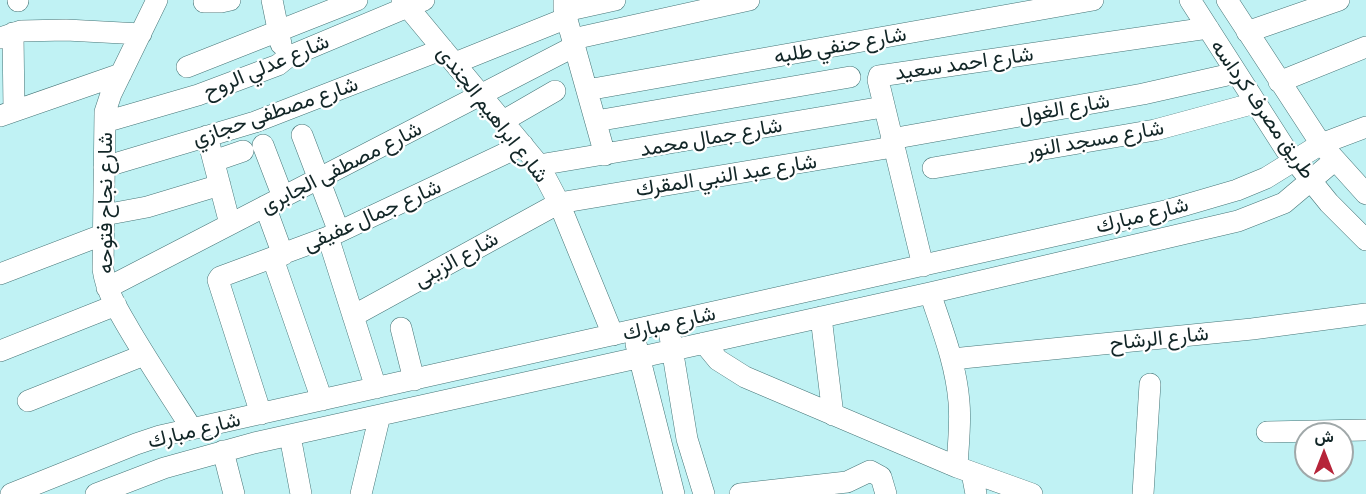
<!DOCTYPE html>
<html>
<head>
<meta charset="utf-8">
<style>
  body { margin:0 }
  #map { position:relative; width:1366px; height:494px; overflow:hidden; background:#c0f2f4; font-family:Commissioner,Vazirmatn,sans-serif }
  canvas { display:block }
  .north { position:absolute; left:1294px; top:422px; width:60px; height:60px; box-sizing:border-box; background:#fff; border:2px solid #a0a8a9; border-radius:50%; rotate:0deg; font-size:16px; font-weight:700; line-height:24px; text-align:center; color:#122627 }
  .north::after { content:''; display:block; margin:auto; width:21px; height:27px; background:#b62439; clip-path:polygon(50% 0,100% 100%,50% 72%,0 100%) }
</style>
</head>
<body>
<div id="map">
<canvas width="1366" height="494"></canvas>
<div class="north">ش</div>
</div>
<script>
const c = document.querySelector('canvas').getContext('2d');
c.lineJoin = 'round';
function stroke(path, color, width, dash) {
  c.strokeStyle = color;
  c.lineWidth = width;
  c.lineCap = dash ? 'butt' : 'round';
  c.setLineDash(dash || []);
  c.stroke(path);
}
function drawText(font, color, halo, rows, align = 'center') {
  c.font = font + ' Commissioner,Vazirmatn,sans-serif';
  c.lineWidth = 4.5;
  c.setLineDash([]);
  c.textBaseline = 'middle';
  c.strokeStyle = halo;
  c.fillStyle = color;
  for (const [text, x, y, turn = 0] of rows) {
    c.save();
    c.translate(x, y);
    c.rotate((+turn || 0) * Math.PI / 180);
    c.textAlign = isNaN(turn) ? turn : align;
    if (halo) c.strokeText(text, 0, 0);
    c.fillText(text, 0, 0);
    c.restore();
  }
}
const minor = new Path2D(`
  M157,0L111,94L105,112L103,269C106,291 118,310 129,329C149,363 171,396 192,429
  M272,0L281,44
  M402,0L539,165L559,203L613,335
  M564,0V9L605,155
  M1190,0L1286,150L1329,203L1366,240
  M1227,0L1321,144L1366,194
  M18,1V0
  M204,2H221L230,0
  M565,11L615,0
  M1247,32L1339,0
  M13,33L14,111
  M0,38L21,31L66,30L141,34
  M573,39L749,0
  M455,63L567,18
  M187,67L357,0
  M1279,82L1366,47
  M587,90L1093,0
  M0,116L121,74
  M503,121L555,91
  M596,121L850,77
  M105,122L198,95L278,65L288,57L424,0
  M302,135L339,232
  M207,136L230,224
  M891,139L1143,94L1236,73
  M263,145L283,197
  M214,161L243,151
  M539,165L883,107
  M104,167L255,122L443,49
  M933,168L1155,130L1255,103
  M265,206L283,255
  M104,215L147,207L220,185
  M328,237L376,388
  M273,259L322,400
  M923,266L878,80L879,76L1208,28
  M0,274L102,235
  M107,288L575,46
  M930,293C942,329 956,364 959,402C961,423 958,446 957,467
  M353,316L559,203L893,147
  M821,317L833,415
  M401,328L414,380
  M670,336L687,439L704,494
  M704,343L718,360L745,377L957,467L1032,494
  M636,344L674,494
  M0,351L116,305
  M952,359L1252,329L1366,314
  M28,401L144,355
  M261,414L218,280L220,277L328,237L523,145
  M1267,432L1366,430
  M290,436L301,494
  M223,451L234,494
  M972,473L976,494
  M11,494L136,444L160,436L1165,211L1237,190L1266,178L1321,144L1366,127
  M96,494L164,468L254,443L930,293L1238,221L1284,203L1335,160
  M361,494L380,415
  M740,494L847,482L870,471L881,477L886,494
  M1143,494L1150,384`);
stroke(minor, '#467577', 22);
stroke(minor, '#fff', 21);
drawText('21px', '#122627', '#fff', [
  ["شارع حنفي طلبه",840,45,-10],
  ["شارع احمد سعيد",964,63,-8],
  ["شارع عدلي الروح",266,66,-23],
  ["شارع الغول",1064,108,-10],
  ["طريق مصرف كرداسه",1263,109,55],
  ["شارع مصطفى حجازي",275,111,-19],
  ["شارع ابراهيم الجندى",493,114,52],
  ["شارع جمال محمد",711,137,-10],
  ["شارع مسجد النور",1095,139,-10],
  ["شارع مصطفى الجابرى",341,167,-27],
  ["شارع عبد النبي المقرك",726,175,-9],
  ["شارع نجاح فتوحه",105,203,-90],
  ["شارع جمال عفيفى",372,215,-24],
  ["شارع مبارك",1142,215,-14],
  ["شارع الزينى",456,259,-29],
  ["شارع مبارك",669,323,-13],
  ["شارع الرشاح",1159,338,-6],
  ["شارع مبارك",194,430,-14]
]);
</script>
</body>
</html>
